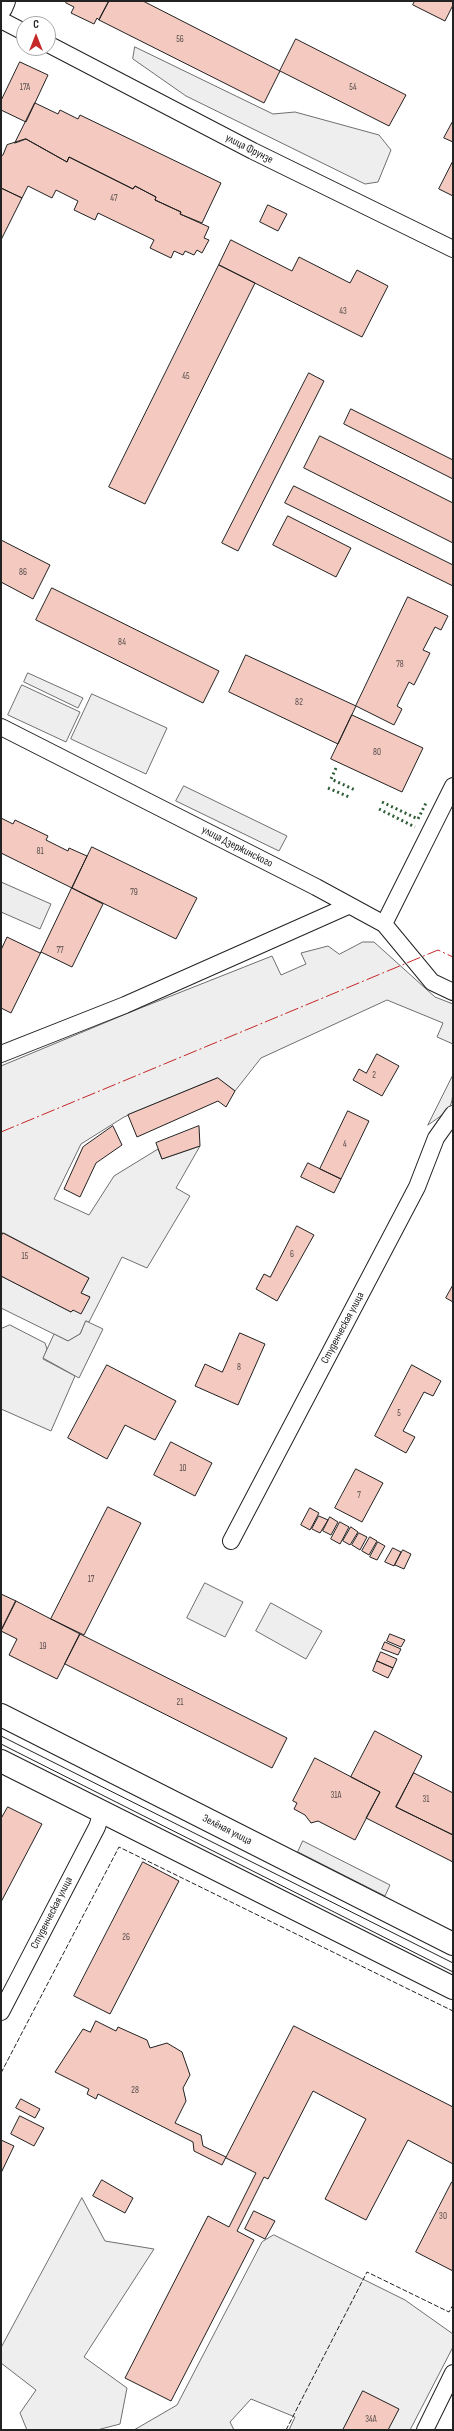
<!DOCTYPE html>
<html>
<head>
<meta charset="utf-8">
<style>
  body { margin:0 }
  #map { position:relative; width:454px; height:2431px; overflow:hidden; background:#fff; font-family:"Sofia Sans Condensed",sans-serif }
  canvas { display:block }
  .frame { position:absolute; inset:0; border:2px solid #222; pointer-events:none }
  .north { position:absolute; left:16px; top:16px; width:40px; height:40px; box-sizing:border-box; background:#fff; border:1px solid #a7a7a7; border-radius:50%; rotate:0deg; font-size:11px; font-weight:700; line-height:16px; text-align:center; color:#222 }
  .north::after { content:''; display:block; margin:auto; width:14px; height:18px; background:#c62828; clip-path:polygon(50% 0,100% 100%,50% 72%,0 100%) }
</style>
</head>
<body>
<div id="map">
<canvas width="454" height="2431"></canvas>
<div class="frame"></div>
<div class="north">С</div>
</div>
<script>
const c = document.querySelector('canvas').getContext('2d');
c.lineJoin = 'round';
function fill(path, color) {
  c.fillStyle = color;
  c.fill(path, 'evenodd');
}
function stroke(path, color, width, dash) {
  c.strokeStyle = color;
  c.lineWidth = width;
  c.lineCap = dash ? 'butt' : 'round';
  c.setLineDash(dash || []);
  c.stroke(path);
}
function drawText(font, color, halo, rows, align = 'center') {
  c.font = font + ' "Sofia Sans Condensed",sans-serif';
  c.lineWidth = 3;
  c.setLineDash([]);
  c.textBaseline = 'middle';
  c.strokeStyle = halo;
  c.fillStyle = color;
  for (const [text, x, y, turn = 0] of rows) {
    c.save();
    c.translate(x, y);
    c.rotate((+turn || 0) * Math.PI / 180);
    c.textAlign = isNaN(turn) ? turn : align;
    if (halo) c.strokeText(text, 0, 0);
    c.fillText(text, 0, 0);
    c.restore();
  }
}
const green = new Path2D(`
  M135,47L273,114L295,112L379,135L391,150L378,182L365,184L186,96L133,59Z
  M28,673L83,698L78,708L24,682Z
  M22,685L80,712L66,742L8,715Z
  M92,694L167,728L146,774L71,739Z
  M363,942H374L435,997L453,1004V1044L437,1037L443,1023L387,1000L261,1058L235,1091L217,1078L124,1117L81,1144L54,1199L89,1215L114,1176L158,1149L162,1159L200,1146L176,1188L190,1196L147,1268L122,1257L89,1322L86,1321L80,1334L68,1341L1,1308V1276L71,1312L90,1297L81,1293L89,1278L4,1233L1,1237V1066L133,1011L272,956L281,975L306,964L301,953L328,946L339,954Z
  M453,1075C453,1108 454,1107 428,1125Z
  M10,1325L45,1343L47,1349L43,1359L75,1376L51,1431L1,1409V1329Z
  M205,1583L243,1602L225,1637L187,1618Z
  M271,1603L322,1631L306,1659L256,1631Z
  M82,2198L105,2241L154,2249L84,2357L127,2388L120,2424L97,2430H27L20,2413L36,2390L1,2363V2348Z
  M274,2235L405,2300L453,2334V2347L410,2430H289L295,2417L251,2399L230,2422L234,2430H134L177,2405L262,2242Z`);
fill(green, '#eee');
stroke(green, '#6f6f6f', 1);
const parking = new Path2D(`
  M184,786L287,836L279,851L176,801Z
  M1,882L51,904L40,929L1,912Z
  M86,1321L103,1329L79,1378L43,1358L54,1334L68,1341L80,1334Z
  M303,1841L390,1885L385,1896L298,1852Z`);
fill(parking, '#ededed');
stroke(parking, '#6f6f6f', 1);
const building = new Path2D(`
  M67,1H109L99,20L97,18L94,24L71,13L74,7L66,3Z
  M109,1H143L280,71L264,103L99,20Z
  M415,1H453V5L445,21L413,5Z
  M296,39L406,95L389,126L280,71Z
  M20,62L48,75L26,122L1,110V101Z
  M35,103L58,114L60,110L78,119L80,115L221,183L202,223L180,214L181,212L155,200L156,197L135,186L133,189L69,157L67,162L26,139L15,143Z
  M453,121V142L444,138Z
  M26,139L67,162L69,157L133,189L135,186L156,197L155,200L181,212L180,214L209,227L204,238L209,240L202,253L197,250L194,255L185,251L183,255L174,251L171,258L150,248L154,240L98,213L95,220L74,210L78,201L56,190L52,198L28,186L22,198L1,188V156L3,155L7,145Z
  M453,161V196L439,189Z
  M1,188L22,198L1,240Z
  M268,205L287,214L278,231L260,222Z
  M231,240L292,271L299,257L350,283L357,270L388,286L362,337L219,265Z
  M219,265L255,283L145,504L109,487Z
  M309,373L324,381L238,551L222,543Z
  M351,409L453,460V479L344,424Z
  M320,436L453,503V543L304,468Z
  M294,486L453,565V586L285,503Z
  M288,516L351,548L336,577L273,545Z
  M1,540L50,565L33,599L1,582Z
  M52,588L219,671L203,703L36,620Z
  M408,597L448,616L441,630L435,627L423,650L430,653L414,685L409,682L397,706L402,709L394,725L356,706Z
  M246,655L356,706L338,744L229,692Z
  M352,715L423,748L402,792L331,759Z
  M1,818L13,824L15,820L48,836L46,840L68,851L69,848L87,856L72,888L1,853Z
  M92,847L197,898L176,939L72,888Z
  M72,888L103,904L72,967L41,952L11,1013L1,1008V950L7,937L40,953Z
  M377,1054L399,1066L382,1096L353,1080L359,1069L366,1073Z
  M218,1078L235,1091L226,1107L218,1101L137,1137L128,1115Z
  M348,1111L369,1121L341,1179L320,1169Z
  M113,1126L122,1145L96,1163L80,1197L64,1189L83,1147Z
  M199,1126L200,1146L162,1159L156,1143Z
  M308,1163L341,1179L334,1193L301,1177Z
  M297,1226L314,1235L277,1301L256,1289L264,1274L270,1277Z
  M3,1233L89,1278L81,1293L90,1297L81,1314L73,1310L71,1312L1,1276V1237Z
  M453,1285V1302L446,1298Z
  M240,1333L265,1344L238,1405L195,1386L205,1364L222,1372Z
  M107,1365L176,1401L155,1440L125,1425L107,1459L68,1438Z
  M412,1365L441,1381L433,1396L424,1392L403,1431L415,1437L406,1453L375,1436Z
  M171,1442L212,1463L195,1496L154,1475Z
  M356,1469L383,1483L362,1522L335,1508Z
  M108,1507L141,1523L84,1635L51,1619Z
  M310,1508L319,1513L310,1530L301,1525Z
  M319,1516L328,1520L320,1533L312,1529Z
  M330,1517L338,1522L331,1535L323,1531Z
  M340,1522L349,1527L340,1544L331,1539Z
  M351,1527L358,1532L350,1545L343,1541Z
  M359,1533L367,1537L360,1550L352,1545Z
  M370,1537L377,1541L369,1555L362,1551Z
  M378,1542L385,1546L377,1560L370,1557Z
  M393,1548L401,1552L394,1566L385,1562Z
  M403,1550L411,1554L404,1569L395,1565Z
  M1,1594L16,1601L1,1631Z
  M16,1601L80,1634L57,1679L9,1655L17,1639L1,1631Z
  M80,1634L287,1738L272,1768L65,1664Z
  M390,1634L405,1640L401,1647L387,1641Z
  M385,1642L401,1649L398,1655L382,1649Z
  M381,1652L397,1659L393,1668L377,1661Z
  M377,1661L393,1668L388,1678L373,1671Z
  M375,1731L422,1756L396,1807L453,1835V1862L366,1818L380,1792L351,1777Z
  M315,1758L380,1792L355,1840L318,1821L311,1823L305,1815L294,1809L297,1803L293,1801Z
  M414,1773L453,1793V1835L396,1807Z
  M8,1807L42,1824L1,1902V1819Z
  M143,1862L179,1881L110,2014L74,1996Z
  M96,2021L116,2031L118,2027L147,2040L150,2048L167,2043L182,2052L190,2075L183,2088L186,2101L175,2123L201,2135L203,2146L226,2157L222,2165L194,2151L193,2142L98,2094L96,2099L87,2094L89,2089L55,2072L83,2029L90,2032Z
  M294,2026L453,2107V2164L408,2140L366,2220L325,2199L366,2119L313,2091L268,2179L264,2177L237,2231L254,2240L171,2401L125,2378L208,2216L229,2227L256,2173L226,2158Z
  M21,2099L40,2109L35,2118L16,2108Z
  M20,2116L44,2128L34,2146L11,2134Z
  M1,2140L14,2146L1,2173Z
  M102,2180L133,2198L125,2213L93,2196Z
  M452,2182H453V2271L416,2252Z
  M254,2211L275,2221L265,2239L245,2229Z
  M363,2391L399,2409L388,2430H343Z`);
fill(building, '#f3c9c0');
stroke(building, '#222', 1);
const street = new Path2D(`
  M1,20L24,32
  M48,44L253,151L453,249
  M1,727L316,887L384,924L432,982L453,992
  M384,924L453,786
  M1,1054L125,1005L348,906
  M231,1541L417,1187L436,1138L453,1114
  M1,2012L97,1827L102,1812
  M425,2430L453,2373`);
const secondary = new Path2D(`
  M1,8L4,1
  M1,1715L453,1944
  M1,1761L453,1988`);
stroke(street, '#222', 18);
stroke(secondary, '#222', 24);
stroke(street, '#fff', 16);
stroke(secondary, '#fff', 22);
stroke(new Path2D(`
  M1,1736L453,1963
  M1,1744L453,1972`), '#222', 1);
stroke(new Path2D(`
  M336,768L331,779L355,790
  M328,788L349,797
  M382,802L418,819L426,803
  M379,809L415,827`), '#2f5e38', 3, [2, 3]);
stroke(new Path2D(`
  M453,853V857
  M1,2073L119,1847L453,2011
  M286,2430L367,2272L449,2312L453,2305`), '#222', 1, [5, 2]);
stroke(new Path2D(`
  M1,1132L438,950L453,957`), '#c62828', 1, [14, 3, 2, 3]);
drawText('9px', '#564c4a', null, [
  ["56",180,40],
  ["17А",25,88],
  ["54",353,88],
  ["47",114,199],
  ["43",343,312],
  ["45",186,377],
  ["86",23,573],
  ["84",122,643],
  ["78",400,665],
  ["82",299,703],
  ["80",377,753],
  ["81",40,852],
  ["79",134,893],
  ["77",60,951],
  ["2",374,1076],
  ["4",345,1145],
  ["6",292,1255],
  ["15",25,1257],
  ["8",239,1368],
  ["5",399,1414],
  ["10",183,1469],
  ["7",359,1496],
  ["17",91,1580],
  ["19",43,1647],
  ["21",180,1703],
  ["31А",336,1796],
  ["31",426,1800],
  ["26",126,1938],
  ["28",135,2091],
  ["30",443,2217],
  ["34А",371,2420]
]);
drawText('11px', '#222', '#fff', [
  ["улица Фрунзе",249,149,27],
  ["улица Дзержинского",237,847,27],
  ["Студенческая улица",343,1328,-62],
  ["Зелёная улица",227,1830,27],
  ["Студенческая улица",52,1913,-63]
]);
</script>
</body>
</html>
